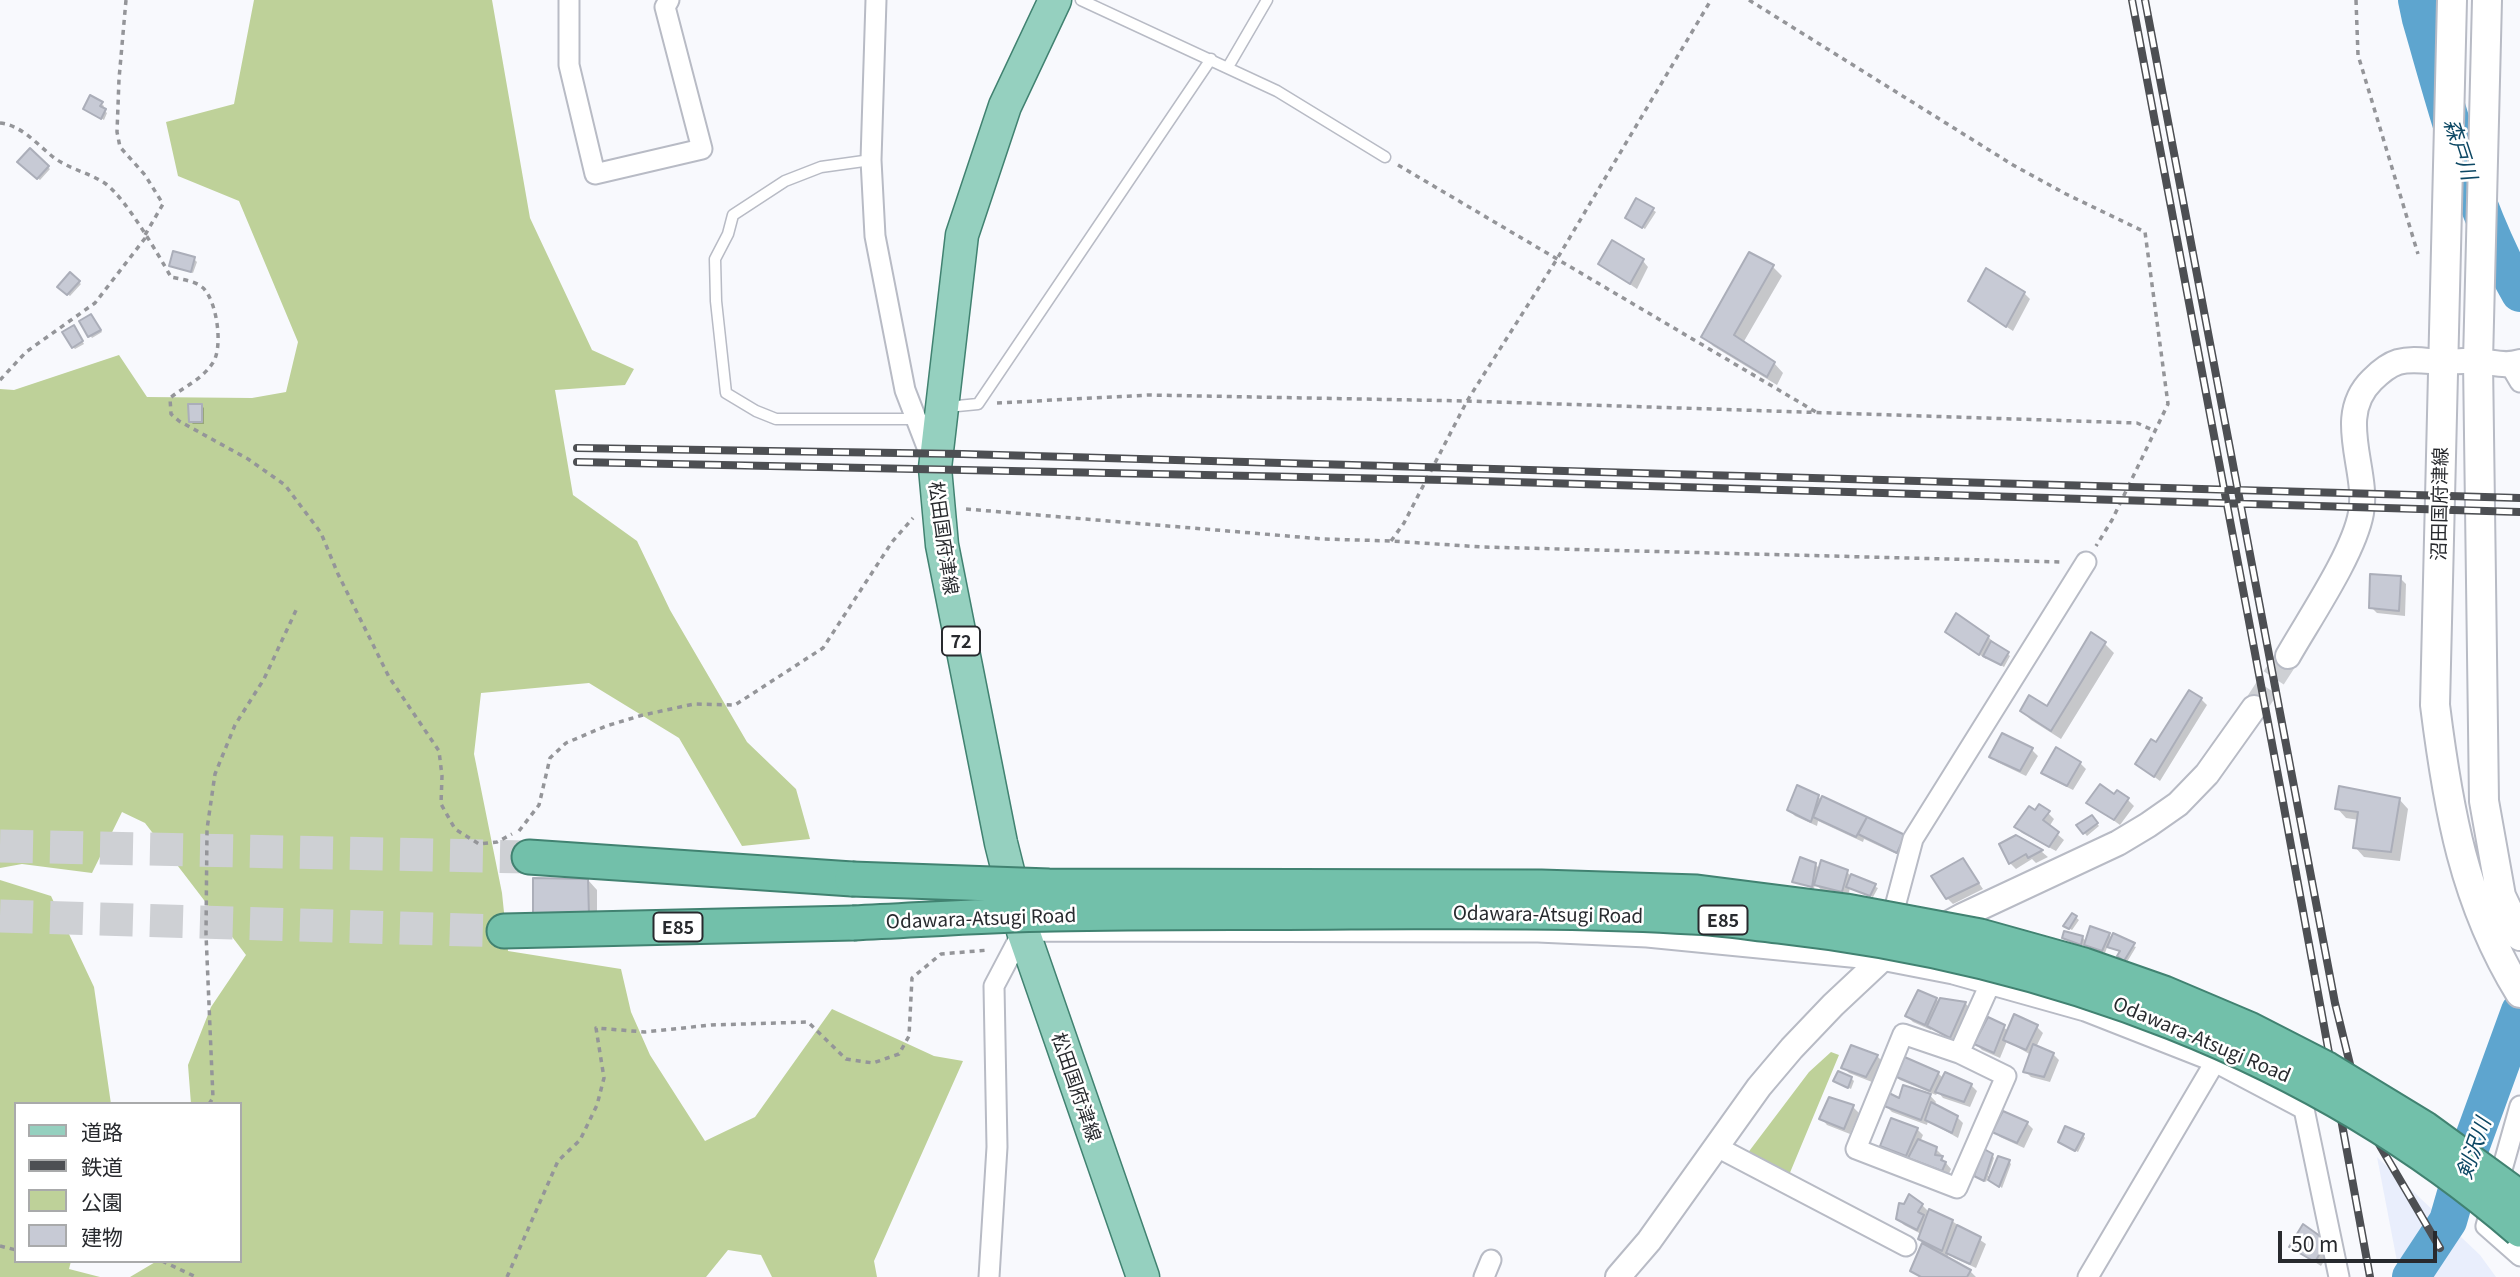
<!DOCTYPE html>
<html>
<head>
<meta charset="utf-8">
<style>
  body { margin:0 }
  #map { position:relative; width:2520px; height:1277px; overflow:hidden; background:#f8f9fd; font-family:Georgia,"Noto Sans JP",serif }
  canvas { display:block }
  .legend { position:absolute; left:14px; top:1102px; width:228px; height:161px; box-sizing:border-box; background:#fff; border:2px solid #a9aaab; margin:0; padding:9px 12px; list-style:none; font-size:21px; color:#282a2e }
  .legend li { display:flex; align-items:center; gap:14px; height:35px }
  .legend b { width:35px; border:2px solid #a9aaab }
  .scale { position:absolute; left:2278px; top:1231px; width:159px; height:32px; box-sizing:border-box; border:4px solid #282a2e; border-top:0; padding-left:9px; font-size:21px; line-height:24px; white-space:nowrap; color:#282a2e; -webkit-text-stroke:5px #fff; paint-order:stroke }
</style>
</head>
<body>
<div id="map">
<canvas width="2520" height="1277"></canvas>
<ul class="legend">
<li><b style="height:9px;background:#95d0bf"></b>道路</li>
<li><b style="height:9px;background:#4d4f53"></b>鉄道</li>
<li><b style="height:19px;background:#bed199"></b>公園</li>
<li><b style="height:19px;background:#c7cad5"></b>建物</li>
</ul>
<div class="scale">50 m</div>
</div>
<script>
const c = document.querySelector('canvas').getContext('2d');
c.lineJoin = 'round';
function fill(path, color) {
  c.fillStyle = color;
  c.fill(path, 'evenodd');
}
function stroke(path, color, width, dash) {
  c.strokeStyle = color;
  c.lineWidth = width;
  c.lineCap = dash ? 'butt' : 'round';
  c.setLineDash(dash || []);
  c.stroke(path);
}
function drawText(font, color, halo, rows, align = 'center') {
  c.font = font + ' Georgia,"Noto Sans JP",serif';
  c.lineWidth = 5;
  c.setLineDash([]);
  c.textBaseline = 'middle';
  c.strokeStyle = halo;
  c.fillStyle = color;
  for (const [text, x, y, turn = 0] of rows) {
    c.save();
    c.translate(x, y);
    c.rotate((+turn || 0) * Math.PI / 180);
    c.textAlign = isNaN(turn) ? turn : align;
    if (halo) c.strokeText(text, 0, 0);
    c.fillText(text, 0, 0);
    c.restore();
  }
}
fill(new Path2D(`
  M2377,1157L2480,1255L2496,1277H2400Z`), '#e9eefc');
fill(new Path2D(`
  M254,0H492L530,218L592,350L634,369L625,385L555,390L573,495L637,541L670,610L747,742L796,789L810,839L742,846L679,738L589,683L481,693L474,754L502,893L508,951L621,969L631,1012L650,1055L705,1141L755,1117L832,1009L934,1056L963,1061L874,1261L877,1277H772L761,1255L728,1250L706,1277H130L157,1261H240V1104H191L188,1065L211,1007L246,955L145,823L122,812L92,873L22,864L0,868V389L14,390L119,355L147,397L252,398L286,392L298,342L239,201L178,176L166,122L234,104Z
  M0,880L51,896L94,987L111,1104H16V1261H71L69,1269L100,1277H0Z
  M1831,1052L1839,1055L1789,1175L1747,1154L1809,1072Z`), '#bed199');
fill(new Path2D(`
  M101,103L104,106L102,109L107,113L104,120L85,109Z
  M30,151L50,169L40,180L20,162Z
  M1637,200L1656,212L1645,229L1627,218Z
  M194,259L197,262L193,273L171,265Z
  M1643,261L1648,267L1637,289L1600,264Z
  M1773,267L1782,276L1743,343L1774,363L1783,373L1777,385L1713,346L1704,336Z
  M70,275L81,284L70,296L59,287Z
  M2024,293L2030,299L2013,331L1976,307Z
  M93,318L102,332L92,338L90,335Z
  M76,330L84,344L75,349L73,347Z
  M201,405L204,408V424H193L190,421Z
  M2400,578L2406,584L2405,616L2377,613L2371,607Z
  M1953,637H1988L2010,656L2004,667L1987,657L1986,659Z
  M2105,644L2114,653L2061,739L2031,720L2022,711L2047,708Z
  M2201,699L2207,705L2160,781L2137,764Z
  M2003,735L2032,750L2038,756L2026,776L1997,762L1991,756Z
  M2080,763L2086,769L2073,790L2049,778L2043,772Z
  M2114,796L2128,800L2134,806L2120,825L2088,802Z
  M1818,797L1822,800L1823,798L1904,836L1903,857L1864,839L1863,842L1818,821L1817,826L1795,816L1789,810Z
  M2399,799L2408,809L2400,861L2364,857L2355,847L2359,820L2346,818L2337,808Z
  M2048,813L2054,819L2049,827L2064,840L2056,851L2022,833L2016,827Z
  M2091,817L2099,826L2087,836L2078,825Z
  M2016,837L2042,852L2048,857L2036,863L2032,859L2016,869L2010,863Z
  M1963,860L1983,889L1953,904L1947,898Z
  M1815,864L1820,869L1847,872L1852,877L1878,888L1873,897L1850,888L1848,896L1822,891L1815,883L1814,889L1794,881Z
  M535,880H588L597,890V924Z
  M2073,915L2079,920L2072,930L2068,928Z
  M2109,935L2113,939L2136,947L2127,962L2122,958V952L2108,945L2105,953L2089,947L2084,943L2083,946L2064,938L2082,937L2087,942Z
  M1936,999L1940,1003H1965L1971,1009L1957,1043L1932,1028L1931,1030L1913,1022L1907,1016Z
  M1989,1019L2009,1031L2037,1027L2043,1033L2036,1047L2053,1054L2059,1060L2050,1082L2031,1077L2025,1071L2031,1055L2007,1041L2000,1058L1982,1050L1976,1044Z
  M1877,1056L1883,1062L1872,1082L1849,1073L1843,1067Z
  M1938,1073L1944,1079L1971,1085L1977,1091L1970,1107L1943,1098L1938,1092L1936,1095L1900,1080L1894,1074Z
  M1851,1078L1854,1081L1851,1089L1835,1081Z
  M1927,1092L1936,1102L1934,1106L1957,1117L1963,1123L1958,1138L1928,1121L1927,1125L1892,1112L1886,1106Z
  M1853,1107L1859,1113L1850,1134L1827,1125L1822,1119Z
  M2027,1123L2033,1129L2024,1148L2000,1137L1994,1131Z
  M1917,1129L1923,1135L1920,1142L1936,1149L1942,1155L1941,1157L1951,1169L1948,1176L1888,1151L1882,1145Z
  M2083,1135L2085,1138L2078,1152L2062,1144Z
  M1992,1155L1994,1158L1988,1176L1991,1177L2009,1162L2011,1164L2002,1188L1988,1177L1986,1182L1979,1178Z
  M1922,1205L1930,1213L1952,1221L1986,1244L1976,1268L1954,1258L1949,1253L1947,1258L1970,1271L1976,1277H1919L1912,1270L1924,1243L1920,1238L1921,1234L1904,1225L1898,1219Z
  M2291,1247L2332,1248L2321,1266Z`), '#0003');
stroke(new Path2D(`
  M2417,0L2421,19C2448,112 2472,209 2520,293
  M2411,1277L2448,1221L2465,1162L2520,1011`), '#5ea5cf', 38);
const building = new Path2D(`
  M90,95L103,102L100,106L106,109L101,119L83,109Z
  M30,148L49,166L37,179L17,162Z
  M1636,198L1654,208L1642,228L1625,218Z
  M1612,240L1644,259L1630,284L1598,264Z
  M173,251L195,257L191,272L169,266Z
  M1749,252L1774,265L1734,335L1775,362L1767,377L1701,337Z
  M1986,268L2025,292L2006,327L1968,301Z
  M70,272L80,281L67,295L57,287Z
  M91,314L101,330L88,337L79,321Z
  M74,325L83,341L72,348L62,332Z
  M188,404H202V422H189Z
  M2370,574L2401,576L2399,611L2369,608Z
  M1956,613L1989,636L1979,655L1945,632Z
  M2091,632L2106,642L2051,731L2020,711L2029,695L2047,706Z
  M1991,641L2009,652L2001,665L1983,656Z
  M2189,690L2202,698L2154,777L2135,764L2151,739L2156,742Z
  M2002,733L2033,748L2020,771L1989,757Z
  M2056,747L2081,762L2067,786L2041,773Z
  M2100,784L2114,794L2117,790L2129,798L2114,820L2086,803Z
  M1797,785L1819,795L1811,822L1787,810Z
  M2339,786L2400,798L2391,852L2353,848L2358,812L2335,809Z
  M1822,796L1867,817L1856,837L1813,817Z
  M2039,804L2050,811L2043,820L2059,832L2049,847L2014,827L2029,806L2035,810Z
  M2092,815L2098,823L2083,834L2076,825Z
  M1867,817L1905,835L1897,853L1858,834Z
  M2016,835L2043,850L2028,858L2026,854L2009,864L1999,844Z
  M1800,857L1816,863L1812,887L1792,882Z
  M1963,858L1979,883L1946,899L1931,876Z
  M1821,860L1848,870L1842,892L1814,885Z
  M1851,874L1876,884L1870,896L1846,887Z
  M533,878L588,879L589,915H533Z
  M2072,913L2077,916L2069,929L2063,926Z
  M2090,926L2110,933L2102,951L2084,945Z
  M2064,931L2083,936L2081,945L2062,938Z
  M2113,933L2135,943L2124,961L2117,956L2120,951L2107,947Z
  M1918,990L1937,998L1925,1025L1905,1016Z
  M1940,998L1966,1002L1950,1038L1927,1026Z
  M2014,1014L2038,1025L2026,1050L2003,1040Z
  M1988,1017L2005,1025L1994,1053L1974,1044Z
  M2033,1044L2054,1053L2044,1077L2023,1072Z
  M1851,1045L1878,1055L1866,1077L1841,1068Z
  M1900,1055L1939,1072L1930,1091L1892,1075Z
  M1838,1071L1852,1077L1848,1088L1833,1081Z
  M1945,1072L1972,1084L1964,1102L1935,1092Z
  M1903,1085L1931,1094L1921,1120L1884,1106L1889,1093L1899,1098Z
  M1829,1097L1854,1105L1844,1129L1819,1119Z
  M1931,1102L1958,1116L1952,1133L1925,1120Z
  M2003,1111L2028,1122L2017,1143L1992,1132Z
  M1891,1118L1918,1128L1906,1156L1880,1146Z
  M2065,1126L2084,1134L2075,1151L2058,1142Z
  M1918,1139L1937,1147L1935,1155L1943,1156L1941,1160L1946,1162L1942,1171L1908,1158Z
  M1984,1149L1993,1154L1984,1181L1974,1176Z
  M1998,1156L2010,1160L1999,1187L1988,1180Z
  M1909,1194L1923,1204L1918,1212L1924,1215L1917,1230L1896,1219L1899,1203L1904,1204Z
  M1929,1209L1953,1220L1942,1251L1918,1239Z
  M2303,1224L2327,1241L2315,1262L2289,1247Z
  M1957,1225L1981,1237L1970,1264L1946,1253Z
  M1922,1243L1971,1270L1967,1277H1921L1910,1271Z`);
fill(building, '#c7cad5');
stroke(building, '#abaeb9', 2);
stroke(new Path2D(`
  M2254,708L2288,656`), '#ced0d4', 24, [24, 12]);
stroke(new Path2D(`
  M0,846L529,857
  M0,916L504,931`), '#ced0d4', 33, [33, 17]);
const service = new Path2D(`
  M1081,0L1277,91L1385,157
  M1228,67L1267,0
  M871,160L821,167L785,181L733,215L728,234L715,259L716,301L726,393L756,411L776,419H916
  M947,407L978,404L1211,59`);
const minor = new Path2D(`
  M569,0V65L595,174L702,149L665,7L669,0
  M876,0L871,160L875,236L905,390L932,460
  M2510,365L2520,382
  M1889,929L1913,839L2086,562
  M1959,1053L1903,1034L1856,1149L1957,1188L2006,1076L1959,1053L1990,984
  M2520,1106L2486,1226L2520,1256
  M1717,1147L1906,1246
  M989,1277L997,1147L994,986L1023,931L1538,932L1647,937L1881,960L1953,974L2085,1011L2215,1062L2304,1109L2339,1277
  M1484,1277L1491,1260
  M2088,1277L2215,1062`);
const tertiary = new Path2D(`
  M2288,656C2309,619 2354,553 2361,513C2369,469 2334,417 2372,380C2379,373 2388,365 2398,362C2412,358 2426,361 2440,362C2453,362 2465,360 2478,361C2493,362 2506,367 2520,362
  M1618,1277L1649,1241L1759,1087L1792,1048L1833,1005L1881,960L1962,916L2118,843L2148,825L2178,804L2207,774L2254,708`);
const secondary = new Path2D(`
  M2452,0L2435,705C2448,809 2464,902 2520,993
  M2487,0L2478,361L2484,801L2501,896L2520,936`);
const primary = new Path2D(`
  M1055,0L1005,106L962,235L935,468L942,545L1001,843L1023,931L1143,1277`);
const trunk = new Path2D(`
  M529,857L852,879
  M504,931L853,923`);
stroke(service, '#b8bbc5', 13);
stroke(minor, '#b8bbc5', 23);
stroke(tertiary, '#b8bbc5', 28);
stroke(secondary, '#b8bbc5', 32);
stroke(primary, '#418271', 35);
stroke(trunk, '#418271', 37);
stroke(new Path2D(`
  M126,0L119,79L117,132L120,147L145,175L163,204L145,235
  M1749,0L2013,165L2066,194L2145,232L2168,404L2112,520L2096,546
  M2356,0L2358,55L2418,254
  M0,123C21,125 37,144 53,157C69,169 90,173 106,184C126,199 158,254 171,277C180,279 195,281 202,287C217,299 224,349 212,364C201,380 185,386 170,398L171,414L179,421L248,459L285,485L321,533L338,574L389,677L439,751L442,776L441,804L455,829L479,844L497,842L512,834
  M1398,165L1816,412
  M0,380L26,352L95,303L146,237
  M997,403L1149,395L1467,401L2137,423L2155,431
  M966,509L1323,539L1391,541L1482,547L2062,562
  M1391,541L1404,523L1467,401L1557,259L1711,0
  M519,831L539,805L550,758L566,743L606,726L643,715L694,704L735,705L823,648L892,542L913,518
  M209,1104L213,1098L206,934L207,829L215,774L235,725L264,679L298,606
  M0,1246L16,1250
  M162,1261L196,1277
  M507,1277L558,1161L580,1140L597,1105L604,1078L596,1028L645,1032L711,1025L808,1022L846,1059L873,1063L899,1054L909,1036L912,978L941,954L989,950`), '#949599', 3.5, [5, 5]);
stroke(service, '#fff', 10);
stroke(minor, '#fff', 19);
stroke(tertiary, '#fff', 24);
stroke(secondary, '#fff', 28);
stroke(primary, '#95d0bf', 32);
stroke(trunk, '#72c0aa', 33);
const rail = new Path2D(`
  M2132,0L2283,802L2370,1277
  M2145,0L2335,1003L2359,1101L2376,1139L2440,1248
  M577,448L963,454L2520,498
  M577,462L1446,480L2520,512`);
stroke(rail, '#4d4f53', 8);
stroke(rail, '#fff', 5, [16]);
const trunkBridge = new Path2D(`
  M852,879L1049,886L1541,887L1697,892L1846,911L1980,936L2084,965L2164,993L2249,1029L2327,1069L2424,1128L2520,1198
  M853,923C920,920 987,915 1054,914C1153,912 1252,913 1351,912C1465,912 1579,910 1692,917C1721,918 1750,923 1779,926C2047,956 2314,1052 2520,1230`);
stroke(trunkBridge, '#418271', 37, []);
stroke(trunkBridge, '#72c0aa', 33);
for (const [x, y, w] of [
  [961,641,38],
  [1723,920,49],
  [678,927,49]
]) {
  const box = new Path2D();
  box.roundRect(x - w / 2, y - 14.5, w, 29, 5);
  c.fillStyle = '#fff';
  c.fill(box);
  stroke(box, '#282a2e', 2);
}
drawText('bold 18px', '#282a2e', null, [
  ["72",961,641],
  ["E85",1723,920],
  ["E85",678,927]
]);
drawText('19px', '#282a2e', '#fff', [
  ["沼田国府津線",2439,504,-89],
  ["松田国府津線",944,538,82],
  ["Odawara-Atsugi Road",1548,914,1],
  ["Odawara-Atsugi Road",981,918,-2],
  ["Odawara-Atsugi Road",2202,1039,23],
  ["松田国府津線",1077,1087,71]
]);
drawText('italic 21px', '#0d4864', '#fff', [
  ["森戸川",2461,149,72],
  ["剣沢川",2473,1148,-71]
]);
</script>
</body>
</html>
